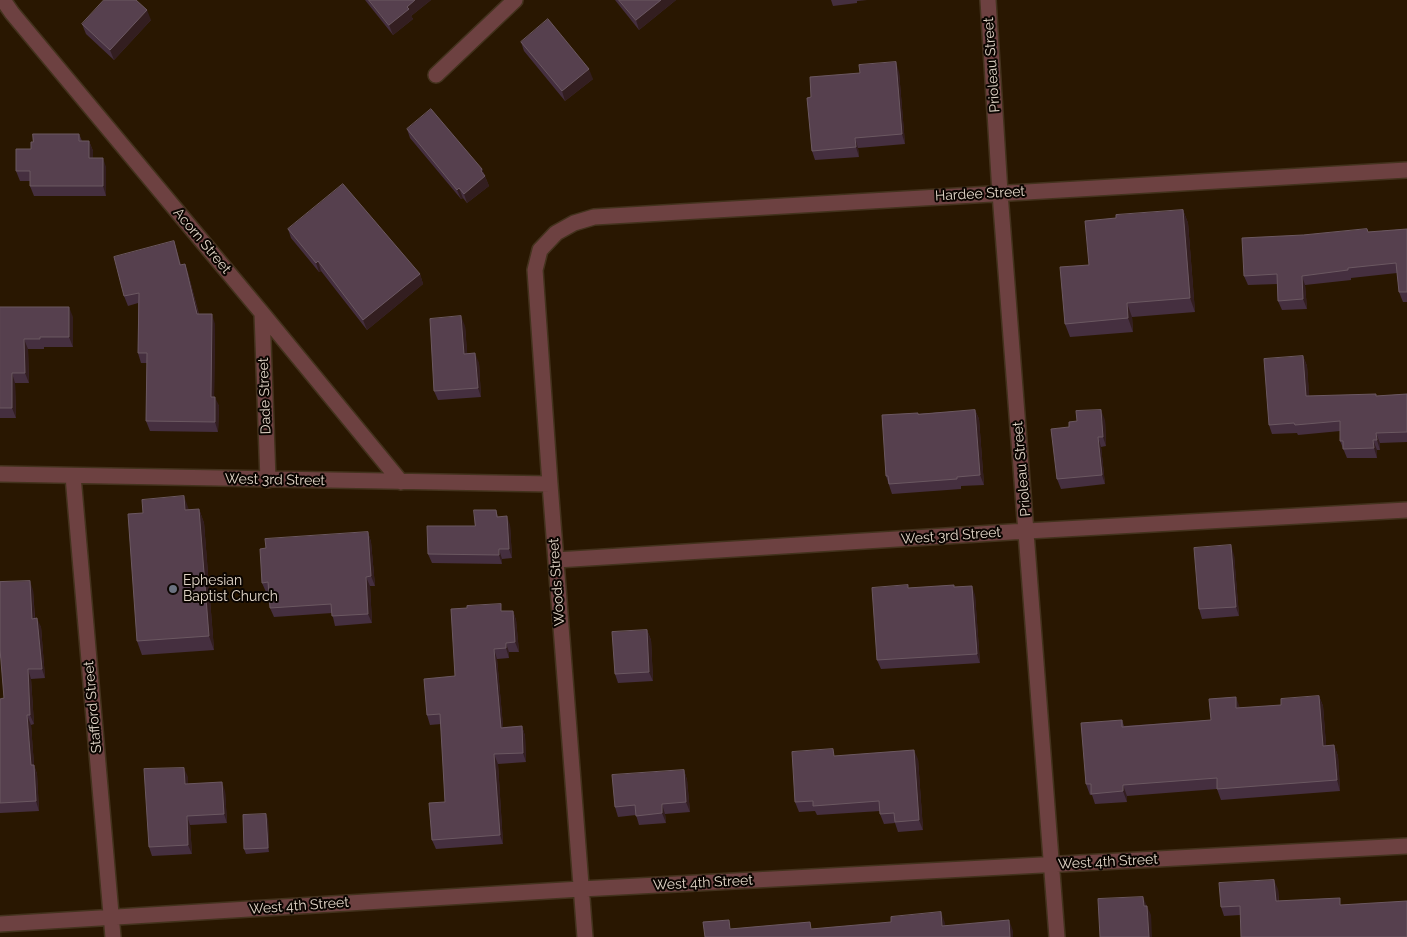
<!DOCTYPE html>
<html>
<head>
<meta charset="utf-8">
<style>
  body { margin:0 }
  canvas { display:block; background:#291701 }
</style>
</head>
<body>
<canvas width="1407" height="937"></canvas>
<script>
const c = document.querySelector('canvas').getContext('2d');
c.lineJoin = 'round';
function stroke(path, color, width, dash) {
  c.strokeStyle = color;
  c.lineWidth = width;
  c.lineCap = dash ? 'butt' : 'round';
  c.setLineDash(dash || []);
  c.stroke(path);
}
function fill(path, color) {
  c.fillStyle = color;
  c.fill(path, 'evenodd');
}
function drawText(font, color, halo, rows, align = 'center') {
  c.font = font + ' Raleway,sans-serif';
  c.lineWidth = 4;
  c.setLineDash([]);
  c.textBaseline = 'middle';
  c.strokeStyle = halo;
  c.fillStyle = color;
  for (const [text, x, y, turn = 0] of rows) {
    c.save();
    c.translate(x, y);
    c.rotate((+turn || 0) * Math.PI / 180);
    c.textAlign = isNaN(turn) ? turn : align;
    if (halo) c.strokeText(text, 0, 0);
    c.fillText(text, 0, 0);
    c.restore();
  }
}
const street = new Path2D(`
  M3,0L12,13L262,313L401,482
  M988,0L1000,193L1057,937
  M436,75L515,0
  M262,313L268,480
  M0,474L550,484
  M73,476L113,937
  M556,560L1027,531L1407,510
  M0,924L581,889L1407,846
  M585,937L550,484L535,270L540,250L556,233L574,223L594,217L1407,170`);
stroke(street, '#43321d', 18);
stroke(street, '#6d4141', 15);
fill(new Path2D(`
  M365,0H431L411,16L413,19L393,35Z
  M615,0H676L639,30Z
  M831,0H867L857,1V3L833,6Z
  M151,20L114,60L86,34L82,24Z
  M521,42L593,79L565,101L524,51Z
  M899,72L905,144L858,148L859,157L815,160L812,151L811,97Z
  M407,129L482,169L489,186L467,203L463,198L461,199L410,138Z
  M79,134L82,141H89L93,151V158L106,167V196H34L30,186V181H20L16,171L31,149Z
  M1183,210L1188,223L1195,312L1132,317L1133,332L1070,337L1065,324L1116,218Z
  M288,229L420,274L423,284L367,330L321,271L319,272L291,238Z
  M1407,229V302H1403L1399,292L1397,273L1351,278V280L1305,285L1307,309L1282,310L1278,301L1277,284L1248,285L1244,276L1368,232Z
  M174,241L181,265L185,264L188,273L199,314L215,324L214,397L219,406L218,432L150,431L146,421L147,363H141L138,353V303L128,306L124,296Z
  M0,307L73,317V347H44V349H28L29,383H15L16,418H0Z
  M465,326L467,353L479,363L481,397L438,400L434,391Z
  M1303,356L1307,366L1309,396H1376L1407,394V442L1380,443V450H1377V458H1347L1340,441V431L1298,435L1297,433L1272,434L1269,425Z
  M975,410L979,419L984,485L961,486V489L892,494L886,476L918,414Z
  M1105,420L1106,446L1101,447L1105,484L1061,489L1057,479L1069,427Z
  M199,509L204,523L214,650L142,655L137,641L189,510Z
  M496,510L498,517L510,525L512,558L502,559V564L432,563L428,554L475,526Z
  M368,532L371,542L375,586H370L372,623L335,626L332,613L274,617L270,608L269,592H266L262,583Z
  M1234,555L1239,616L1202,619L1199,609Z
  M0,582L33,590L35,618L41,627L45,678L31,679L34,724L31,725L34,765L37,774L39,811L0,813V699L4,698L1,658H0Z
  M955,587L975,595L980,663L881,669L877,660L909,588Z
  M503,611H513L516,620L519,652H509V658L497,659L503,727L522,726L525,736L526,762L498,764L503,844L436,849L432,840L445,802L441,724L430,725L427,715Z
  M647,630L651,640L653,681L618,683L615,674Z
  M1319,696L1323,706L1326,746L1334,745L1338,756L1340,791L1221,800L1217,789L1127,796V802L1095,804L1092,795H1090L1086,784L1122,720L1124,726L1211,720L1240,708L1281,705Z
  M836,756L918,759L923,830L898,832L895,823L884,824L880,814V811L817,815L815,811L799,812L795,802Z
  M684,770L687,780L690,812L665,814L666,823L639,825L636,815L618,817L615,807Z
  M188,777V784L225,791L227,823L190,825L192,854L152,856L149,847Z
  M268,819L269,852L246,854L244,849Z
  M1278,889L1279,901L1342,905L1240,915L1224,916L1221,907Z`), '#452f3f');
fill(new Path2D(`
  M415,0H431L411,16L413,19L393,35L389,25L407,7Z
  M661,0H676L639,30L636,20Z
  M147,10L151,20L114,60L110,50Z
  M896,62L899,72L905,144L902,134Z
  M589,69L593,79L565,101L562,91Z
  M855,138L858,148L859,157L856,147Z
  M89,141L93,151V167L89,158Z
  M103,158L106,167V196L103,186Z
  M482,169L489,186L467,203L464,194Z
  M459,188L463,198L461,199L457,190Z
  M1183,210L1188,223L1195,312L1190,298Z
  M174,241L177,251L183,275L180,265Z
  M318,261L321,271L319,272L316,263Z
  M185,264L188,273L201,324L197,314Z
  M420,274L423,284L367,330L363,320Z
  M1302,276L1305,285L1307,309L1303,299Z
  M1127,303L1132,317L1133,332L1128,318Z
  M69,307L73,317V347L69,337Z
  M212,314L215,324L214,406L211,397Z
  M461,316L465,326L468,363L464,354Z
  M24,339L28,349L29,383L25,373Z
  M475,353L479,363L481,397L478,388Z
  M1303,356L1307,366L1310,405L1306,396Z
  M12,373L15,383L16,418L12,408Z
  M215,397L219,406L218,432L215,422Z
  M975,410L979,419L984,485L980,475Z
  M1101,410L1105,420L1106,446L1103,437Z
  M1376,433L1380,443V450L1377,440Z
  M1098,437L1101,447L1105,484L1102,475Z
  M1373,440L1377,450V458L1374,448Z
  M184,496L189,510H185Z
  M199,509L204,523L214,650L209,636Z
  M507,516L510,525L512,558L509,549Z
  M368,532L371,542L375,586L371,576Z
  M1231,545L1234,555L1239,616L1236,607Z
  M499,549L502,559V564L499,555Z
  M366,577L370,586L372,623L368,614Z
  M30,581L33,590L35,628L32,619Z
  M972,586L975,595L980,663L977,654Z
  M513,611L516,620L519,652L515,642Z
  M37,618L41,627L45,678L42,669Z
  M647,630L651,640L653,681L649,672Z
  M506,643L509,652V658L506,648Z
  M494,649L497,659L504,737L501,728Z
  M28,669L31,679L34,724L30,715Z
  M1319,696L1323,706L1327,757L1323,746Z
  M1236,697L1240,708H1236Z
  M27,715L31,725L34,765L37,774L39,811L36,801L31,765Z
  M522,726L525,736L526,762L523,753Z
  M1334,745L1338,756L1340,791L1337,780Z
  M914,750L918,759L923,830L919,820Z
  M494,754L498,764L503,844L500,835Z
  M184,768L188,777V792L185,784Z
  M684,770L687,780L690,812L686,802Z
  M222,782L225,791L227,823L224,814Z
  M1123,785L1127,796V802L1123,791Z
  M662,804L665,814L666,823L662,813Z
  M266,814L268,819L269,852L268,848Z
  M187,816L190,825L192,854L188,845Z
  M1274,880L1278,889L1279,910L1276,901Z
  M1143,897L1147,906H1144Z
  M1147,906L1151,915L1152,937H1149Z
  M941,912L945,923L946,937L942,926Z
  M1009,920L1013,931V937H1010Z`), '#331e20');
const building = new Path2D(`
  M104,0H136L147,10L110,50L82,24Z
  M369,0H415L407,7L409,9L389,25Z
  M619,0H661L636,20Z
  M548,19L589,69L562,91L521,42Z
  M896,62L902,134L855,138L856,147L812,151L807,98L811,97L810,77L860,73L859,65Z
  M431,109L482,169L481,171L485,176L464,194L459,188L457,190L407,129Z
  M33,134H79V141H89V158H103V186H30V171H16V149H31V142H33Z
  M343,184L420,274L363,320L318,261L316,263L288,229Z
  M1183,210L1190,298L1127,303L1128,318L1065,324L1060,267L1089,265L1085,221L1116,218V215Z
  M1367,229L1368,232L1407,229V292H1399L1396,263L1348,268V270L1302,276L1303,299L1278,301L1277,274L1244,276L1242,238L1303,235Z
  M174,241L180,265L185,264L197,314H212L211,397H215V422L146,421L147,353H138L139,293L124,296L114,257Z
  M0,307H69V337H40V339H24L25,373H12V408H0Z
  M461,316L464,354L475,353L478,388L434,391L430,319Z
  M1303,356L1306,396L1376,394V396L1407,394V432L1376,433L1377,440H1373L1374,448L1343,449V441H1340V421L1295,425L1294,423L1269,425L1264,359Z
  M975,410L980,475L957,477V479L889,484L888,476H886L882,415L918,413V414Z
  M1101,410L1103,437H1098L1102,475L1057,479L1051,429L1069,427V422L1077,421L1076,411Z
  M184,496L185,510L199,509L209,636L137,641L128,514L143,513L142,500Z
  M474,510H496L497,517L507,516L509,549H499V555L428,554L427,526H475Z
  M368,532L371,576L366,577L368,614L332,616L331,604L270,608L268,582L262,583L260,549L266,548L265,539Z
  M1231,545L1236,607L1199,609L1194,548Z
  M30,581L32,619L37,618L42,669H28L30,715H27L31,765H34L36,801L0,803V699L4,698L0,649V582Z
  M908,585V588L954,585V587L972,586L977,654L877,660L872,588Z
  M501,604V611H513L515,642L506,643V648L494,649L501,728L522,726L523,753L494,754L500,835L432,840L429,803L445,802L440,714L427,715L424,679L455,676L451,609L467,608V606Z
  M647,630L649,672L615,674L612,632Z
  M1319,696L1323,746L1334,745L1337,780L1217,789V778L1123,785V791L1091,794V784H1086L1081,723L1122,720V727L1211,720L1209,699L1236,697V708L1281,705V699Z
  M833,749L834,756L914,750L919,820L895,822L894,813L880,814L879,801L813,806V801L795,802L792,752Z
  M184,768L185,784L222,782L224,814L187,816L188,845L149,847L144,769Z
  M684,770L686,802L662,804V813L636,816L635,805L615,807L612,775Z
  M266,814L268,848L244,849L243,815Z
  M1274,880L1276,901L1340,898V905L1407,901V937H1241L1240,906L1221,907L1219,883Z
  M1143,897L1144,906H1147L1149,937H1100L1098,899Z
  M941,912L942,926L1009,920L1010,937H705L703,922L729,920L730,929L810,922L811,929L891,922V917Z`);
fill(building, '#56404e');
stroke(building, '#6b5861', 1);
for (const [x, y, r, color] of [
  [173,589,5,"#6b7280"]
]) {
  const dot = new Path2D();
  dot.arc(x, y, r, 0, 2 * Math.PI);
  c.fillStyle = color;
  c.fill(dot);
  stroke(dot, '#0b0501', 2);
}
drawText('14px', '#e1d5c7', '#0b0501', [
  ["Prioleau Street",992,65,-94],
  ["Hardee Street",980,194,-3],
  ["Acorn Street",202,241,50],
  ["Dade Street",265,396,-92],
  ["Prioleau Street",1022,469,-95],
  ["West 3rd Street",275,480,1],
  ["West 3rd Street",951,536,-4],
  ["Woods Street",557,582,-94],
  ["Stafford Street",93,707,-95],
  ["West 4th Street",1108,862,-3],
  ["West 4th Street",703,883,-3],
  ["West 4th Street",299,906,-4]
]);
drawText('14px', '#e1d5c7', '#0b0501', [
  ["Ephesian",183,581],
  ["Baptist Church",183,597]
], 'left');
</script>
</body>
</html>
